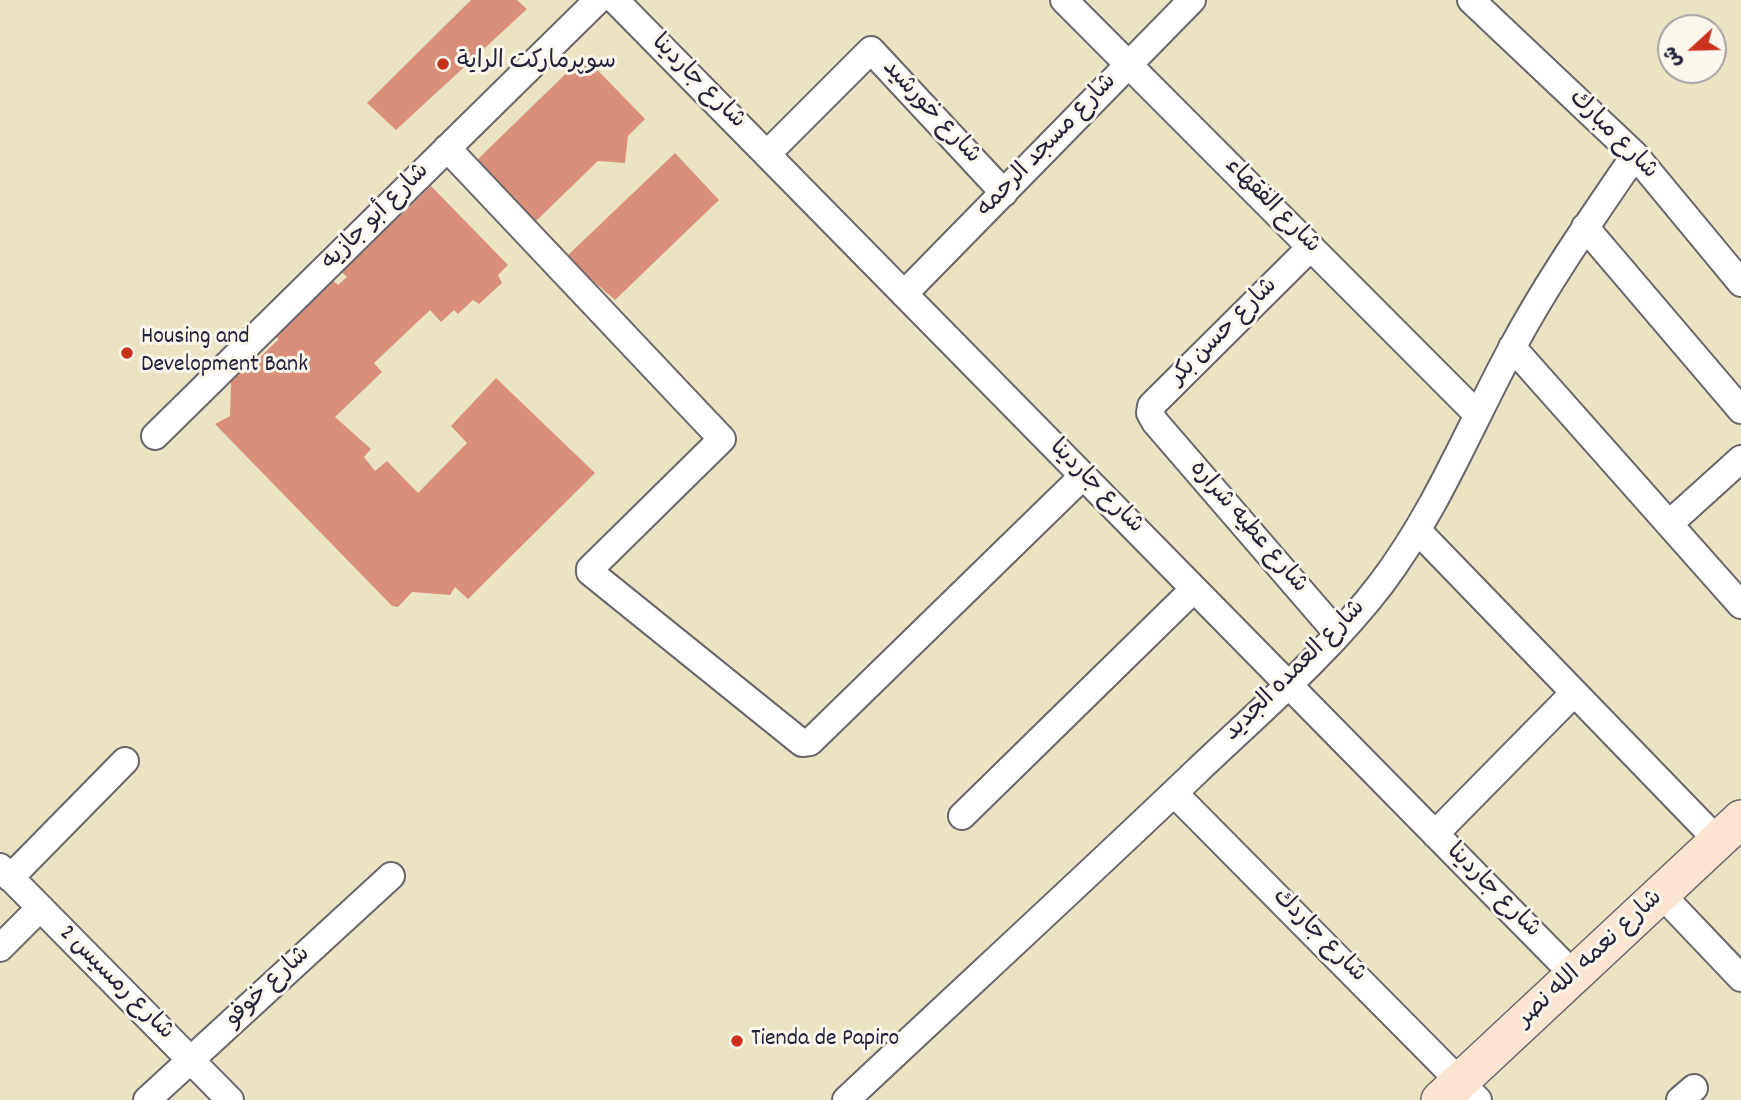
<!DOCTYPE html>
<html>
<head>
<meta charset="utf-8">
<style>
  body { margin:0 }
  #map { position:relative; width:1741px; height:1100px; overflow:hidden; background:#ebe4c3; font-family:Dekko,"Playpen Sans Arabic",sans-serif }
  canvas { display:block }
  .north { position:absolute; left:1657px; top:14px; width:70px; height:70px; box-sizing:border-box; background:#fbf7ec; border:2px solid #a4a2a5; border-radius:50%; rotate:248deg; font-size:19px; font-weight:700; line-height:28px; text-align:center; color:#22223b }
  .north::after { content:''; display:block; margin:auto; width:24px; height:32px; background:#c8321e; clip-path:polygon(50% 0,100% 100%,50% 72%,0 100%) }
</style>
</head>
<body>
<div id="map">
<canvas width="1741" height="1100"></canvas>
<div class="north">ش</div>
</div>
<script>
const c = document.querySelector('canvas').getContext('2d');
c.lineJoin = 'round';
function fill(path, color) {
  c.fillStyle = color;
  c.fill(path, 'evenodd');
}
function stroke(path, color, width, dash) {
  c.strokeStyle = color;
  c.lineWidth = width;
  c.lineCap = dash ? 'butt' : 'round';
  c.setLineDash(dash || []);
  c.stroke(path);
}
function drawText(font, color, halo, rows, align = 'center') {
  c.font = font + ' Dekko,"Playpen Sans Arabic",sans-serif';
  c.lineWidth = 6;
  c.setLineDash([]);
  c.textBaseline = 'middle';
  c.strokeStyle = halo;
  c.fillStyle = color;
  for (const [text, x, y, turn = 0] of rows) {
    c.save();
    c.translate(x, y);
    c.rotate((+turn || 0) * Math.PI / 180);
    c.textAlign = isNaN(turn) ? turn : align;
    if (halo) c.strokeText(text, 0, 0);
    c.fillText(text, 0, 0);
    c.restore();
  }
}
fill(new Path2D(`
  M471,0H517L527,9L396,130L367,103Z
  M584,56L645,119L628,136L625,163L598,161L535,222L476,161Z
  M675,153L719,200L615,300L566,257Z
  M431,186L508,265L498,275L502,283L479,304L473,300L458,314L454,310L441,322L430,310L374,363L382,372L335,417L371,449L364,457L375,471L387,461L418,493L467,443L451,426L496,378L595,473L468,599L455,587L450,595L412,592L398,607L392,606L215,424L230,416L231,379L237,372L243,374L279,339L272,333L329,277L338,285L347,277L342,272Z`), '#da8f7b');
const street = new Path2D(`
  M615,0L1574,975
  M1064,0L1478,415
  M1471,0L1635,155L1741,283
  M447,148L722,439L590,569V572L802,743L810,742L1083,476
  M767,154L871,50L1004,193
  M1585,227L1741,410
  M1311,247L1151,406L1150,413L1155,422L1338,634
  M904,294L1192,0
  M1512,347L1741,605
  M155,436L598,0
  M1669,524L1741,459
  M1418,531L1718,841
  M1174,793L1478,1100
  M962,816L1194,589
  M1435,834L1574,693
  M0,867L230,1100
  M10,878L125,761
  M1661,894L1741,978
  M0,948L40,908
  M147,1100L391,876
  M846,1100C963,990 1081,882 1197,771C1260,711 1328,653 1381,584C1436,511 1468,430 1511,350C1547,282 1592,218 1635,155
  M1680,1100L1694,1088`);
const secondary = new Path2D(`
  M1440,1100L1741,819`);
stroke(street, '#68666b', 30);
stroke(secondary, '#68666b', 40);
stroke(street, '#fff', 26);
stroke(secondary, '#fce5d0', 37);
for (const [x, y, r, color] of [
  [443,64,7,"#c8321e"],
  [127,353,7,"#c8321e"],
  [737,1041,7,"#c8321e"]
]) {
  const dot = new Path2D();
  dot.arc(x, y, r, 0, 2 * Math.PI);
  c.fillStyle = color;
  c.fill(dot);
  stroke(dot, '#fbf7ec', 2.5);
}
drawText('24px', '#22223b', '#fbf7ec', [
  ["سوپرمارکت الراية",457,64],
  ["Housing and",141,339],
  ["Development Bank",141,367],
  ["Tienda de Papiro",751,1041]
], 'left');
drawText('24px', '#22223b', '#fbf7ec', [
  ["شارع جاردينا",697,83,45],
  ["شارع خورشيد",930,113,47],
  ["شارع مبارك",1612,136,45],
  ["شارع مسجد الرحمه",1048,147,-46],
  ["شارع الفقهاء",1271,207,45],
  ["شارع أبو جازيه",377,218,-45],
  ["شارع حسن بكر",1225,333,-45],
  ["شارع جاردينا",1095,488,45],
  ["شارع عطيه شراره",1247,528,49],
  ["شارع العمده الجديد",1296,672,-45],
  ["شارع جاردينا",1492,892,45],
  ["شارع جاردك",1318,937,45],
  ["شارع نعمه الله نصر",1591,960,-43],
  ["شارع رمسيس 2",115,984,45],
  ["شارع خوفو",269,988,-43]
]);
</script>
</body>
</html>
